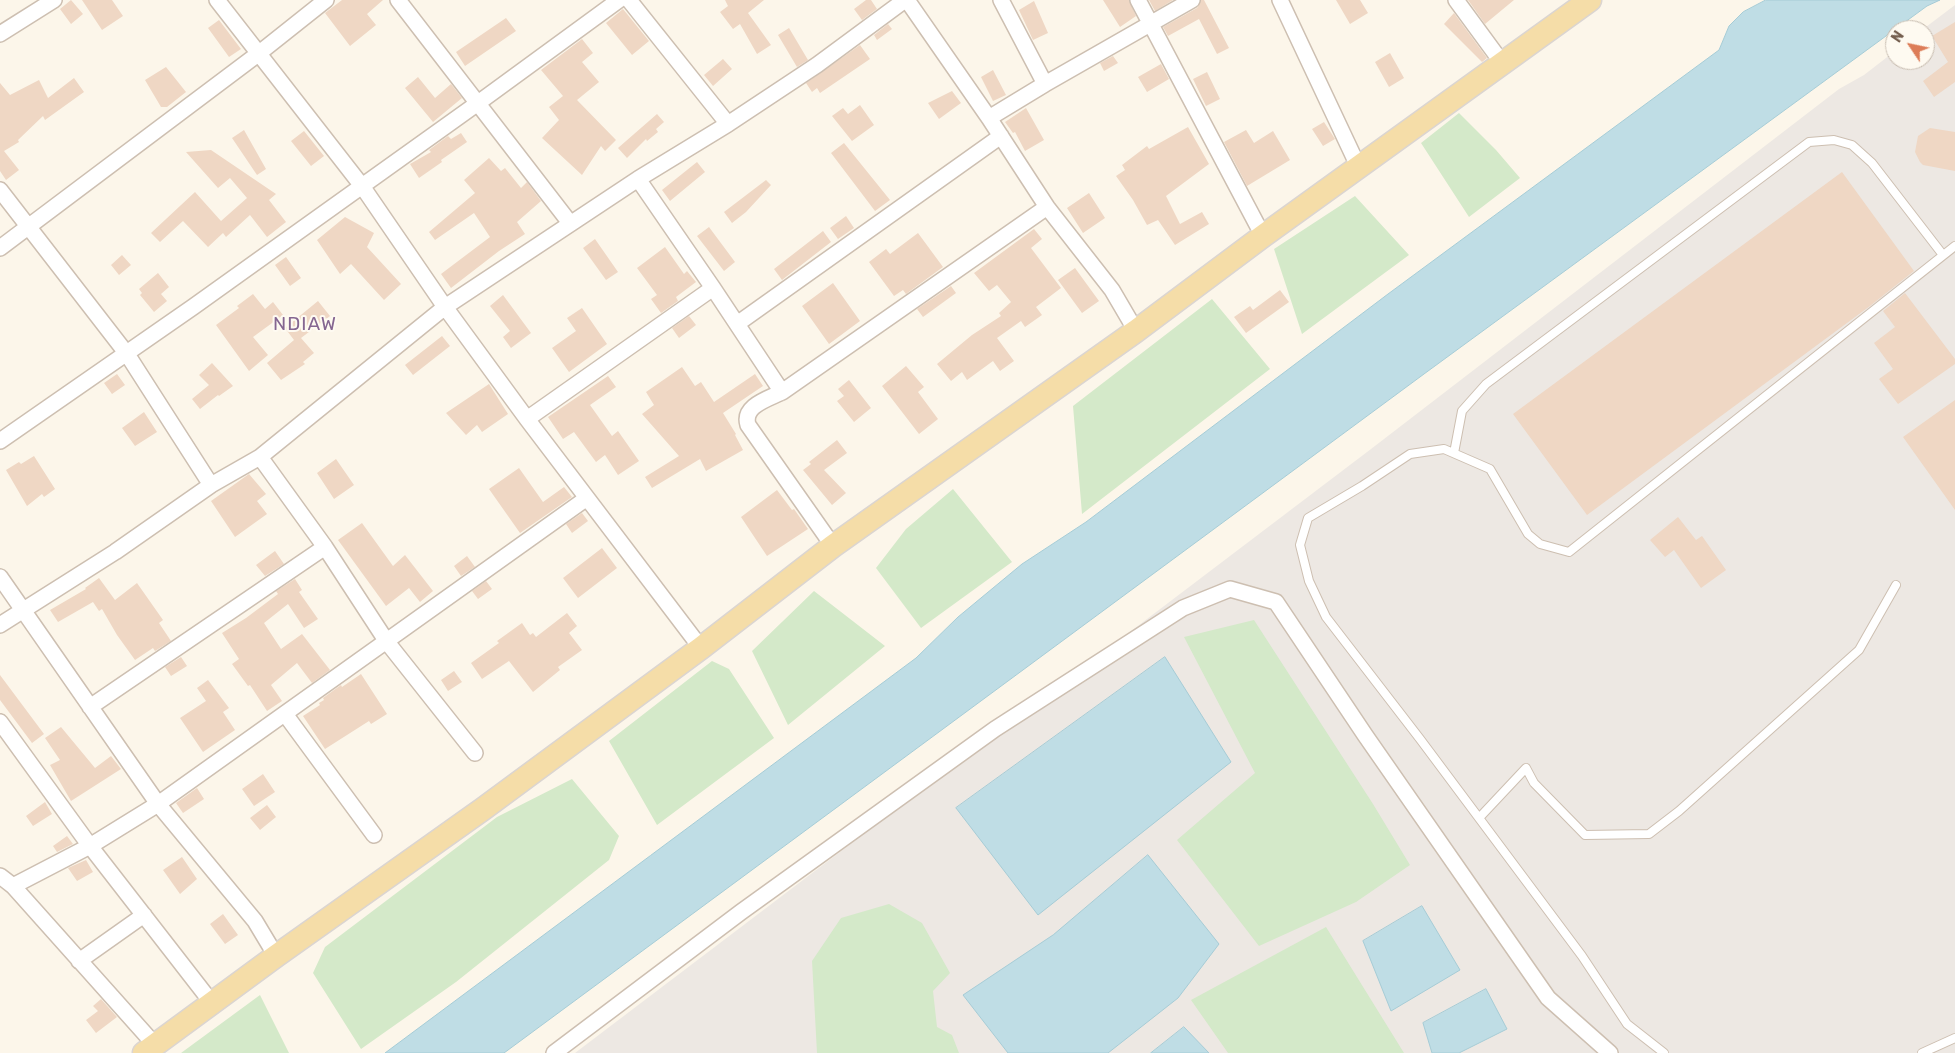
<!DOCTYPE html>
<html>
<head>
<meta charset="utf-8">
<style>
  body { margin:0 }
  #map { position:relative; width:1955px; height:1053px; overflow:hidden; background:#fcf6ea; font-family:Rubik,sans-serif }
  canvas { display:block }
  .north { position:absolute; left:1885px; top:20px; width:50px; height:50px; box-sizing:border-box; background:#fefaf1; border:1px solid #c7bcb0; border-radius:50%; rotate:304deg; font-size:14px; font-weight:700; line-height:20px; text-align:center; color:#755f4f }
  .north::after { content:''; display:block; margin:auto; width:18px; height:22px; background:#dd7d58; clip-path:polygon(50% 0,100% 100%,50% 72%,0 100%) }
</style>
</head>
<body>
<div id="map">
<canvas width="1955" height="1053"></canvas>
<div class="north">N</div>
</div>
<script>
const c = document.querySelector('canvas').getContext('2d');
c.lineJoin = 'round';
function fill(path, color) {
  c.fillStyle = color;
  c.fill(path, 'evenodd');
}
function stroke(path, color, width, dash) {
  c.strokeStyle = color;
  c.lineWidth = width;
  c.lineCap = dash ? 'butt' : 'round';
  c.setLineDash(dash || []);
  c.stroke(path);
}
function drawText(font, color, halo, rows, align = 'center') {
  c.font = font + ' Rubik,sans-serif';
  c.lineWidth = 4;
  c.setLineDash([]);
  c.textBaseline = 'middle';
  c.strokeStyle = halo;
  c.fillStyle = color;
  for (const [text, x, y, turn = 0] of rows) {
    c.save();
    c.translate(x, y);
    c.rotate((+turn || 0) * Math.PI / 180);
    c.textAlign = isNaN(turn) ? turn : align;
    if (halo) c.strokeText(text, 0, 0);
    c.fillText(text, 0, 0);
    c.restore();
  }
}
fill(new Path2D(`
  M1955,5V1053H575L1371,449L1839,89L1864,75L1895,51V60H1925V30H1922Z`), '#ede8e3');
fill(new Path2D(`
  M1459,113L1496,150L1520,178L1469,217L1421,143Z
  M1355,196L1409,255L1302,334L1274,249Z
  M1212,299L1270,369L1082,514L1073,406Z
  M953,489L1012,562L921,628L876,568L906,529Z
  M814,591L885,646L788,725L752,651Z
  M1254,620L1373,804L1410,865L1356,902L1259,946L1177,840L1255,773L1184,637Z
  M712,661L729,669L774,738L657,825L609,741Z
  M572,779L619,836L609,860L456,982L361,1049L313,973L325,947L497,817Z
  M889,904L922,923L950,973L933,991L937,1027L952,1035L959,1053H817L812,961L841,918Z
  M1326,927L1404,1053H1228L1191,1000Z
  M260,995L289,1053H181Z`), '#d4e9c9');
const water = new Path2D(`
  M1766,0H1940L1927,6L1424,374L504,1053H385L916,658L958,617L1022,564L1086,522L1388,294L1719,50L1729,26L1743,12Z
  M1165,657L1231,762L1038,915L956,808Z
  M1148,855L1219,944L1178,998L1108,1053H1008L963,995L1053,935Z
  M1422,906L1460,970L1391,1011L1363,941Z
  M1486,989L1507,1029L1459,1053H1432L1423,1023Z
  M1184,1027L1209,1053H1151Z`);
fill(water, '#bfdde5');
stroke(water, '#a6ccd6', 1);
fill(new Path2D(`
  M71,0L83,14L71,24L60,9Z
  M82,0H112L123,16L102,30Z
  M342,0H383L367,14L376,25L350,46L325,13Z
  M725,0H764L748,13L771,45L757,54L740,24L733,29L720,12L728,6Z
  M866,0H871L877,9L862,20L854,9Z
  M1103,0H1129L1136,16L1120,27Z
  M1149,0H1173L1155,11Z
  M1201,0H1204L1229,48L1217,54L1199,19L1168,36L1163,27L1197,8Z
  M1336,0H1360L1368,13L1350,24Z
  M1468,0H1514L1485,24Z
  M1034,1L1048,33L1033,40L1019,10Z
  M623,9L649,41L632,55L606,23Z
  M1454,13L1487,58L1482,62L1444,24Z
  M506,18L516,31L465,66L456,52Z
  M219,20L241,49L229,57L208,28Z
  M1955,22V82L1934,97L1923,81L1948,62L1932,36Z
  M888,24L892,29L877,40L874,35Z
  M789,28L808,60L797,67L778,35Z
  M582,39L593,53L582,62L599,82L577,100L616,140L605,151L601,146L582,175L542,138L559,120L549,107L563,96L541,70Z
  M860,45L870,59L820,93L817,88L812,92L806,83Z
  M1390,53L1404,78L1389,87L1375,62Z
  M1113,56L1118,63L1104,71L1100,63Z
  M723,59L732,69L713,86L704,75Z
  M1161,64L1169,79L1147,92L1138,77Z
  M166,67L186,92L167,107H161L145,80Z
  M993,70L1006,95L993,101L981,77Z
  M1207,72L1220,99L1206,106L1193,79Z
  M418,77L435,98L451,84L462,98L433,122L405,88Z
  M74,78L84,92L45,120L43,116L18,140L19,142L4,151L19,170L6,180L0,171V83L10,95L39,80L48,98Z
  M952,91L961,103L939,119L928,103Z
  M860,105L874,125L852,141L832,116L843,108L848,114Z
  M1026,108L1044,140L1025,151L1015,132L1013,133L1005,122Z
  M657,114L664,122L656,129L658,132L647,141L646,139L627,158L618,148Z
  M1324,122L1335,139L1323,146L1312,129Z
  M1188,127L1209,164L1166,196L1180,224L1202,212L1209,224L1175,245L1158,220L1147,225L1133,200L1116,176L1125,170L1122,165L1147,146L1149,149Z
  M1930,128L1955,132V171L1923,165L1920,162L1915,152L1918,136Z
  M244,130L266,169L257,175L232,138Z
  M1246,130L1254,143L1273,131L1290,160L1247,186L1224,142Z
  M304,131L324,156L311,166L291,141Z
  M461,133L467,142L441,160L442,162L419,178L410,164L431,152L429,150L448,136L451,139Z
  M844,143L890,200L875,211L831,153Z
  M211,150L276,194L269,200L286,222L267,237L250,215L226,237L223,233L208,247L183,221L160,242L151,233L195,192L221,221L247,198L230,178L218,188L186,152Z
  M489,158L501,171L505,168L521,188L527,182L541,201L517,222L525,234L499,251L451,288L441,274L490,237L474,213L435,240L429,232L475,193L464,180Z
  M697,162L705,172L670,201L662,190Z
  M1842,172L1914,271L1870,306L1587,515L1513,414Z
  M766,180L771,185L746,212L732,223L724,212Z
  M1089,193L1105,218L1083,233L1067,208Z
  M846,216L854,228L838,239L830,228Z
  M345,217L374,233L367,247L401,284L384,300L351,264L340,274L317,240Z
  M709,227L735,262L724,271L697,236Z
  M1034,229L1042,239L1031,248L1061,288L1036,307L1042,315L1025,327L1021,321L997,338L1014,361L1000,371L993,361L967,380L962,372L951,381L937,364L972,335L1001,316L999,313L1011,302L997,285L989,291L974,273Z
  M823,231L831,242L782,280L774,269Z
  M918,233L943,267L906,294L903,290L894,296L869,262L886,249L890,254Z
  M595,239L618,272L606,280L583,248Z
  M665,247L684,274L687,271L696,282L676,297L678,301L661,313L651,299L657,295L637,268Z
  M122,255L131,265L119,275L111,265Z
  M286,257L301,278L290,286L275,265Z
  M1075,268L1099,301L1082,313L1058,280Z
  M158,273L169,287L161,294L167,301L154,312L140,295L142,293L139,289Z
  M833,283L860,321L829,344L802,306Z
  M951,286L956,293L923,317L917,309Z
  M1280,290L1289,302L1246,333L1234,317L1250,306L1253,310Z
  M1905,293L1955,359V364L1898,404L1879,379L1893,369L1874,343L1895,327L1883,311Z
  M253,294L265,309L273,302L283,315L253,337L268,355L249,371L216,325L239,308L237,306Z
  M503,295L531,333L511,348L503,337L510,331L490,306Z
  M318,301L330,316L301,338L314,353L303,362L305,364L281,380L267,363L294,340L285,328Z
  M582,308L607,344L569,372L552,348L576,331L567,318Z
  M689,316L696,325L679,338L672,328Z
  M442,336L450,346L413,375L405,365Z
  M212,363L233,386L219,396L218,395L200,409L192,399L209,385L199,375Z
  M906,366L924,387L918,392L938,419L919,434L882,386Z
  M682,367L695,386L701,382L714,402L755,374L763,386L723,413L736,434L735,435L743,450L706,471L700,459L652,488L645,477L679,456L642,414L654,405L646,392Z
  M117,374L125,385L112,394L104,383Z
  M608,376L616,387L590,405L612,436L618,431L639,461L618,475L605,455L596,462L574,432L563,439L548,417Z
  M849,380L871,408L854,422L837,401L844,396L838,389Z
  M489,384L508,414L482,432L477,425L466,435L446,413Z
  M1955,400V510L1903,437Z
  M144,412L157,432L135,446L122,428Z
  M837,440L847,453L824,470L846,493L832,505L803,470L811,464L809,462Z
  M34,456L55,489L44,497L42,494L27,506L6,470L19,462L21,464Z
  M336,459L354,485L334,499L317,473Z
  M519,468L543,502L564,487L572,497L520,533L489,489Z
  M249,474L266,494L257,501L267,514L235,537L211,501Z
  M777,490L792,510L794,509L808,529L767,556L741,517Z
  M582,513L588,521L572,533L566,524Z
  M1678,517L1696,540L1702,536L1726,570L1701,588L1674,550L1665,557L1650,540Z
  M362,523L393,566L405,555L433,591L420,602L409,588L386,606L338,540Z
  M602,548L617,568L578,598L563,578Z
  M275,551L284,564L265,576L256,565Z
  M467,556L475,567L461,576L454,566Z
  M99,578L115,600L137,583L163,620L159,623L171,641L155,651L153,648L135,660L117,635L102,609L99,611L93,602L58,622L50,610L86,589L85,588Z
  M295,579L302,590L299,592L318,619L304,628L288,604L264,623L281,649L302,634L330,670L312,683L297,663L271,685L282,701L267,711L250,685L248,686L232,664L239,659L222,633L246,618L278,594L276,591Z
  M486,581L492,589L478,599L472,591Z
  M567,613L577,626L569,633L582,650L558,667L560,670L533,692L509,661L482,679L471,663L499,643L497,641L522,623L530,635L533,633L536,637Z
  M181,657L187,666L171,676L165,667Z
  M454,671L462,682L448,691L441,680Z
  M361,674L387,714L371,724L369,721L325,749L303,716L320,705L319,703L324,700L323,698L341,685L342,687Z
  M0,675L44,734L32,743L0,700Z
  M208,680L229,708L223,712L235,730L203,752L180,718L206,701L197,688Z
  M61,727L95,768L111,756L121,769L71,801L50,765L60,760L45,738Z
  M263,774L275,792L254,806L242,789Z
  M197,788L204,799L183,813L176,803Z
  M45,802L52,814L33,826L26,816Z
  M267,805L276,817L260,830L250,818Z
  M67,836L73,844L57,852L53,846Z
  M182,857L197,879L180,894L163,870Z
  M86,860L93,872L77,881L68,868Z
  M223,914L238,935L225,944L210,924Z
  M101,999L117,1017L96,1033L86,1020L98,1011L93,1006Z`), '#efd7c4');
const service = new Path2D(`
  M1454,453L1462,411L1486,384L1809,142L1834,140L1852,145L1872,163L1943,255
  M1479,818L1526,768L1534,783L1585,835L1649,834L1679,811L1859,650L1896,585
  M1664,1053L1627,1024L1582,956L1420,739L1326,617L1309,581L1300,545L1308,518L1362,486L1410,454L1444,449L1490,469L1528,534L1540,544L1569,552L1955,246
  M1922,1053L1955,1038`);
const minor = new Path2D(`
  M217,0L362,186L445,307L527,419L701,648
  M398,0L570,223
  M629,0L728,124
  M907,0L989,118L1047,207L1112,290L1136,331
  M1001,0L1045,84
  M1138,0L1263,236
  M1280,0L1359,168
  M1456,0L1503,64
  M0,34L54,0
  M989,118L1045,84L1192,0
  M638,179L713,288L782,392
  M0,190L127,354L211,485
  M0,248L258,54L326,0
  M737,324L1001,136
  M527,419L713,288
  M0,441L193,307L478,103L619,0
  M260,457L325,547L387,642L475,753
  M833,546L748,425C742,406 768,399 782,392L1047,207
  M0,577L158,804L255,921L276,956
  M0,625L115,552L211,485L260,457L445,307L638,179L728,124L817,65L905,0
  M90,707L325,547
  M285,714L374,835
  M0,722L90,846L212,1003
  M0,876L13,886L155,1045
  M13,886L90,846L158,804L587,498
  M79,961L144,915
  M554,1053L741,912L995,729L1183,608L1230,589L1276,602L1365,735L1548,998L1610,1053`);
const primary = new Path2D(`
  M144,1053L276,956L483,809L701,648L833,546L1136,331L1263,236L1590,0`);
stroke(service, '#cdbfb1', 10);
stroke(minor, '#cdbfb1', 18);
stroke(primary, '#dbd5d1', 25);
stroke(service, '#fff', 8);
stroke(minor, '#fff', 15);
stroke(primary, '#f5dda8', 22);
c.letterSpacing = '1px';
drawText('19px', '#856691', '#fefaf1', [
  ["NDIAW",305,325]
]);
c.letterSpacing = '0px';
</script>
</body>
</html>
